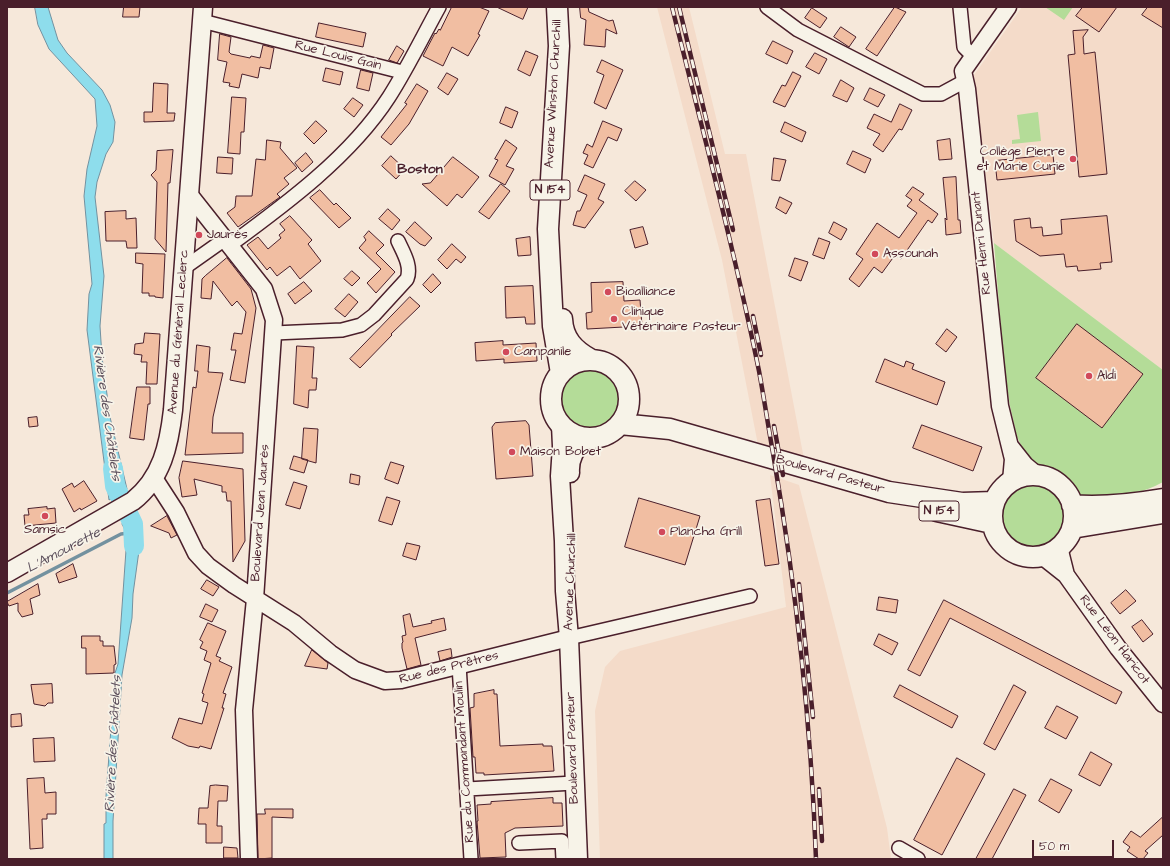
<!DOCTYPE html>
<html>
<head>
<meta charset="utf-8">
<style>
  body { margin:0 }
  #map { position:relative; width:1170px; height:866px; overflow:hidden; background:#f6e8da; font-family:"Architects Daughter",sans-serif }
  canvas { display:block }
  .frame { position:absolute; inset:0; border:8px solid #4a1f2b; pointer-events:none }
  .scale { position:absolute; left:1032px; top:840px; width:82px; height:18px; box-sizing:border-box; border:2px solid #4a1f2b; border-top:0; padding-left:5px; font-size:12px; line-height:14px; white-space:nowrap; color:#4a1f2b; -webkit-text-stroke:3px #f7f3e8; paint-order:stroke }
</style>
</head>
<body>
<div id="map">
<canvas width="1170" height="866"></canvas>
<div class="frame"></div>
<div class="scale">50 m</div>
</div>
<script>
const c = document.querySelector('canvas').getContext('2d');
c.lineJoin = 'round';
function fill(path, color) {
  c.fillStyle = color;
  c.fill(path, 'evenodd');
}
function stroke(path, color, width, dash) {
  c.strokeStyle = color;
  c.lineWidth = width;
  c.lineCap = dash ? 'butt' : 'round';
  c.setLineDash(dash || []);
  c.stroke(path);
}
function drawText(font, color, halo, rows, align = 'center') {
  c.font = font + ' "Architects Daughter",sans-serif';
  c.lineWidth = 3.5;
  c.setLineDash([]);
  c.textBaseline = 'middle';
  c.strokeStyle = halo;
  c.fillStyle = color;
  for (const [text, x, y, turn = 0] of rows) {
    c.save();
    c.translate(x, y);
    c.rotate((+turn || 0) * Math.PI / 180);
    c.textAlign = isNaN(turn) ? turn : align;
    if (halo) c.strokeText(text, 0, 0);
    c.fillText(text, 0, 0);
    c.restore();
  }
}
fill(new Path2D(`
  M657,7H689L725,154H746L804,459L758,445L722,260Z
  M1022,7H1163V370L994,243L974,75Z
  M770,475L799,485L887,828L891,859H600L595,711L605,667L620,651L786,607Z`), '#f4dbc9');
fill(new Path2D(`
  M1045,7H1073L1064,20Z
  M1038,112L1041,141L1012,144V140L1020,139L1017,115Z
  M994,243L1163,370V482C1137,497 1109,497 1080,496L1061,478L1037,466L1025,453L1017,437L1010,406L1004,365Z
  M559 400a31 31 0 1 1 62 0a31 31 0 1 1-62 0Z
  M1000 517a32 32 0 1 1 64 0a32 32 0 1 1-64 0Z`), '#b4dc98');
const water = new Path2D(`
  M35,7H48L58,40L67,53L102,90L110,105L115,122L113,142L106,154L97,182L95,197L104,276L100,326L102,357L110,417L127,489L109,500L87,330L89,294L92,284L84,196L87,169L97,126L95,99L49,49L38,25Z
  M138,515L142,529L133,594L132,618L122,675L113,821V859H104V824L106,823V796L115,673L118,664L126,550L125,530L122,524Z`);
fill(water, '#8eddec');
stroke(water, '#73919f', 1);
stroke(new Path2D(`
  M7,593L121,534L129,533`), '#73919f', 3.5);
stroke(new Path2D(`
  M113,468L115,486L133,524L134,546`), '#8eddec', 20);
const building = new Path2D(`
  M124,7H140L139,17H123Z
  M452,7H479L489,11L478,34L480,35L468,56L452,47L443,66L423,56L435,33L436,34L439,29L440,30Z
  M497,7H528L523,19Z
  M580,7H588L589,12L609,21L613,20L617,34L606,29L605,47L584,45L586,20L581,18Z
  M895,7L906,12L877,56L866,49Z
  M1083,7H1117L1099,32L1076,16Z
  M1148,7H1163V28L1142,15Z
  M812,8L827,18L820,28L805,18Z
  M319,23L366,33L363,47L316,37Z
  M841,27L856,37L849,47L834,37Z
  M1088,30L1083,37L1084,54L1095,52L1107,174L1079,177L1068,55L1075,54L1073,31Z
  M220,34L231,37L229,52L231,54L250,58L251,56L260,58L263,45L274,48L270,69L260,67L258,78L242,74L239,88L229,86L230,83L223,82L227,62L218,60Z
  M773,41L793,51L787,64L766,54Z
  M397,46L404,51L397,63L389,60Z
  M526,51L538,56L530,76L518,70Z
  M815,53L827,59L819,74L806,67Z
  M602,60L623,70L606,109L594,103L604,75L597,72Z
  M326,68L343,72L340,85L323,81Z
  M361,70L373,73L369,91L357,88Z
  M793,72L801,76L785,107L773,102L782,85L785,86Z
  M447,73L458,79L448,95L438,88Z
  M841,80L854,88L847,102L833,96Z
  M154,83L168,84L167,113H175L174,121L144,122V112H152Z
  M417,84L428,91L409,124L391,145L381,137L407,104L405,103Z
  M870,88L885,95L878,107L864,100Z
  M232,97L246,98L244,132H241L240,154L228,153Z
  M353,98L363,105L354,117L344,109Z
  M900,104L912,110L902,130L899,129L883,152L873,145L880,134L867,128L874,114L891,122Z
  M506,107L518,112L512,128L500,123Z
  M316,121L327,131L314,144L304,134Z
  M603,121L622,129L617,141L608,137L593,168L584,164L588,155L583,153L587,144L592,147Z
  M785,122L806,132L802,142L781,132Z
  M950,139L952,159L939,160L937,141Z
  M267,140L281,142L280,148L297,168L284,178L289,184L277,194L280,197L238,227L227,213L235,207L236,196H252L256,159L265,160Z
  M506,140L517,148L506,166L514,169L505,185L489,176L498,160L495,159Z
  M173,150L170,183H168L166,252L155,239L157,182L151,175L156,170L157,151Z
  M853,151L871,159L865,173L847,164Z
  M306,153L313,162L302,172L295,163Z
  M1053,155L1055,174L997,180L995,161Z
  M391,156L405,169L396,179L382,166Z
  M218,157L233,158L232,174L217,173Z
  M453,157L479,177L462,198L457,194L447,206L422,184L430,183Z
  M774,158L786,160L780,181L772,180Z
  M585,175L605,184L598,199L604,202L585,228L573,225L577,211H580L587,195L578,191Z
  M956,177L958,220H960L961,233L946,235L945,218L947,220L943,178Z
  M635,181L646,190L636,201L625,191Z
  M501,184L510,191L489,219L479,212Z
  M913,187L924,194L919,200L938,214L932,223L928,220L901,259L895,255L882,273L874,267L859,287L849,279L863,259L856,254L877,223L899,238L917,213L907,206L912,200L906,196Z
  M320,190L334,205L336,203L351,218L339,228L310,198Z
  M780,197L792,203L786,214L776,208Z
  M388,209L400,220L392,230L379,219Z
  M126,211V219L136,218L137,248H127L126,241H106L105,212Z
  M290,216L312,240L308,244L321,261L300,279L290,266L277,276L270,267L267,270L247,245L258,237L268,249L281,238L279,235L285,230L280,224Z
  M1107,216L1112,262L1100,263L1101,269L1078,271L1077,266L1066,267L1064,254L1040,256L1016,241L1014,220L1030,218L1031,228L1042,227L1043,236L1062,234L1061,220Z
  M415,222L432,238L425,246L420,244L406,232Z
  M834,222L847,229L841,240L829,233Z
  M643,227L648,244L635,248L630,230Z
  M369,231L384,245L376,253L395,272L376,293L367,283L381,269L359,248L366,240L364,237Z
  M530,237L531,255L518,256L516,239Z
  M819,238L830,242L824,259L813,255Z
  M452,244L466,257L461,263L456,259L447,269L438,260Z
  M136,253L165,254L163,298L155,297V296H149V293H142L143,264L136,263Z
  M227,258L251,289L256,308L245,383L230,380L236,350H231L234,333L242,334L246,312L237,301L232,306L213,281L211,299L201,298L202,279L205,276Z
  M795,258L808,262L801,281L789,276Z
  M352,271L360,278L352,286L344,279Z
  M433,274L441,283L431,293L423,285Z
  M304,282L312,291L295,304L288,294Z
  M623,282L624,301L640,300L642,326L587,329L586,313L592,312L591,283Z
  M533,286L535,324H526L525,317L506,318L505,287Z
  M349,294L358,302L345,317L335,309Z
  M410,297L420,306L391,334L392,335L360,368L350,359Z
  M1077,324L1143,374L1102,428L1036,378Z
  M947,329L957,337L946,352L936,344Z
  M145,333L160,334L157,384H146L147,362H141L142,355L134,354L135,344L143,343Z
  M503,341V345L536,343L537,361L504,363V359L476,361L475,343Z
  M197,345L210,347L208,372L223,373L213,417L212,433H243V453L185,455L193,387L196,388L198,371H195Z
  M297,346L314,347L312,378H317L316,390H309L308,408L294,404Z
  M885,359L904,367L906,361L914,364L912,369L945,382L937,405L876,382Z
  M137,387H150V404H148L144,440L130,438Z
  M37,417L38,426L29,427L28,418Z
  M526,421L529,425L533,476L496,479L492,427L495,423Z
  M922,425L982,447L973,471L913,448Z
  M304,428L318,429L316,463L302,459Z
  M294,456L308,460L304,473L290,469Z
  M183,461L243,469L245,541L233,562L231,501H227L226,492H222V486L194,479L197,495L182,497L179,478Z
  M391,462L404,466L398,484L385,479Z
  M351,474L360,476L359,485L350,483Z
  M84,481L97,501L81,510L80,508L74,512L62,489L72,483L74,487Z
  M294,482L307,486L300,509L286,505Z
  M387,497L400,501L392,525L379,521Z
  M639,498L700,516L685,565L625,547Z
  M770,499L779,564L765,566L756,501Z
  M47,507V509L55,508L56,523L25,526L24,515H29L28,509Z
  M167,516L177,535L171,538L169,533L151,526Z
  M407,543L420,546L416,560L403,556Z
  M73,564L77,577L59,583L56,574Z
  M207,580L219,587L213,596L201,589Z
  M38,584L40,595L30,599L33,614L22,617L18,611V603L9,606L7,602Z
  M1126,590L1136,601L1120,614L1111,603Z
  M879,597L898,600L896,613L877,610Z
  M944,600L1122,692L1116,704L950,618L920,676L908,670Z
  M206,604L218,610L212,622L200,617Z
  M410,614L413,627L432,623L431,621L444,618L446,630L415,638L421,665L407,669L402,648V643L403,642L402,636L406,635L403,616Z
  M1142,620L1153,634L1143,642L1132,627Z
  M208,623L226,631L216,656L221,658L219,661L232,667L223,693L226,694L222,708H224L211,749L200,746L199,748L188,746L172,738L179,718L202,724L208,703L202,701L204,694L202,693L211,663L204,660L207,651L200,648L203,642L200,640Z
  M879,634L898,643L892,655L874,645Z
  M82,636H100V641H103V646H114L116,664L114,665V673L86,674V648H82Z
  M451,649L452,657L440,661L438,652Z
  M312,650L328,663L327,669L305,666Z
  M52,684L53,703H48L45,706L34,704L31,685Z
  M900,685L958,716L952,728L894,697Z
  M1014,685L1026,692L995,750L984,744Z
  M494,690V694H497L500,746L543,744V746H552L554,771L484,775V773H476L475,757H473L470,708L474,707V694Z
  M1057,706L1078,717L1066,739L1045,728Z
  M21,714L22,726L11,727V715Z
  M54,738L55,761L34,762L33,739Z
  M1091,752L1112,764L1100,786L1079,775Z
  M957,758L985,774L942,855L914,840Z
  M44,778L45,793L56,792V814H47V819H42L43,848L30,849L27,779Z
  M1051,779L1072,790L1059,813L1039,801Z
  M216,785L228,786L227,801H218L217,826H222V843H206V824H198L199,808H208L210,786Z
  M1014,789L1026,795L992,859H976Z
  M553,798V803H562L563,826L515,828L505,833L506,857L480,858L477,821H478L477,805L491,804V802Z
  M265,809H293V818L272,817V858L258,859L257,814H265Z
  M1163,817V835L1145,851L1148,853L1143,859H1139L1127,851L1130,847L1123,842L1131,831L1140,837Z
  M224,847L237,848L238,858H224Z`);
fill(building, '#f1bea2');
stroke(building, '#4a1f2b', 1);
const minor = new Path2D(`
  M767,7L798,30L923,94H941L965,81
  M960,7L964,47L973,56
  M202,21L402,72
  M230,245C286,204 351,156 389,97C407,69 423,36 439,7
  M184,268L225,239
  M274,333L342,330L361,325L374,315L407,279C412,266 403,252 398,241
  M569,638L750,596
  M459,665L471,859
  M467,789L574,783
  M519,843L562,841L563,859
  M899,848L918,859`);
const tertiary = new Path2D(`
  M1008,7L963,71L967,89L1000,406L1013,459L1011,481
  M189,194L264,289L274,320L255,599L244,710L249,859
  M1010,446L1025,465L1037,475
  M154,478L176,512L196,553L208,566L234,585L294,623L330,653L355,670L385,681L401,680L569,638
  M1059,547L1066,575
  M1042,556L1066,575L1118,648L1163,704`);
const secondary = new Path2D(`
  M561,425L562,446L560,476L564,541L565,591L569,638L578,859
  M570,473C569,458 575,449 586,438
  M7,573L133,501C162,478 169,445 173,410L203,7`);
const primary = new Path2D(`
  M557,7L559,46L548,229L553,326L561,373
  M562,319C563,339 574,350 590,359
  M551 399a39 39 0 1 1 78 0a39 39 0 1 1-78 0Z
  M620,424L670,429L889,492L962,503L994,502
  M992 516a41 41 0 1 1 82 0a41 41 0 1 1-82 0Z
  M1072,505C1102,508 1133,504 1163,499
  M937,511L992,523
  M1072,528L1163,513`);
stroke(minor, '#4a1f2b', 16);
stroke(tertiary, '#4a1f2b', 19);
stroke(secondary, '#4a1f2b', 21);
stroke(primary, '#4a1f2b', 23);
stroke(minor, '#f7f3e8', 13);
stroke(tertiary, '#f7f3e8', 16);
stroke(secondary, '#f7f3e8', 18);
stroke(primary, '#f7f3e8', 20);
const rail = new Path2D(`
  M672,7C702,128 734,249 759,371C764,398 768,425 773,453C796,587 811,723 816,859
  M679,7L733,230
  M753,316L761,355
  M774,426L783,475
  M799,584L813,717
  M819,789L822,841`);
stroke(rail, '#4a1f2b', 4.5);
stroke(rail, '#f7f3e8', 3, [9]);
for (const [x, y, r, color] of [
  [1073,159,4,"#d1495b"],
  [199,235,4,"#d1495b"],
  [875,254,4,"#d1495b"],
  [608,292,4,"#d1495b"],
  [614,319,4,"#d1495b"],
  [506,352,4,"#d1495b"],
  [1089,376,4,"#d1495b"],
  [512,452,4,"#d1495b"],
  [45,516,4,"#d1495b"],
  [662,532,4,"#d1495b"]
]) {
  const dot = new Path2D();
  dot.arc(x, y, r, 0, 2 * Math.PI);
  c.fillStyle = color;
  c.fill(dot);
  stroke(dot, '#f7f3e8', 1.5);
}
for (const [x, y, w] of [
  [550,190,40],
  [939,511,40]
]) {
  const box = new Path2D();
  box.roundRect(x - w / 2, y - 10, w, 20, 3);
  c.fillStyle = '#f7f3e8';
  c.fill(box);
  stroke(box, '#4a1f2b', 1);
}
drawText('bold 12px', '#4a1f2b', null, [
  ["N 154",550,190],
  ["N 154",939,511]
]);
drawText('13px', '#4a1f2b', '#f7f3e8', [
  ["Rue Louis Gain",338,56,14],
  ["Avenue Winston Churchill",554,94,-87],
  ["Rue Henri Dunant",982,243,-96],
  ["Avenue du Général Leclerc",179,332,-86],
  ["Boulevard Pasteur",830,475,16],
  ["Boulevard Jean Jaurès",261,513,-86],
  ["Avenue Churchill",571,582,-88],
  ["Rue Léon Haricot",1114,640,53],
  ["Rue des Prêtres",449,668,-14],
  ["Boulevard Pasteur",573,748,-92],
  ["Rue du Commandant Moulin",465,762,-94]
]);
drawText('13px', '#4a1f2b', '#f7f3e8', [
  ["Collège Pierre",1065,152,"right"],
  ["et Marie Curie",1065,167,"right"],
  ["Jaurès",207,235],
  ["Assounah",883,254],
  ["Bioalliance",616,292],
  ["Clinique",622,312],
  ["Vétérinaire Pasteur",622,327],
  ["Campanile",514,352],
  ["Aldi",1097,376],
  ["Maison Bobet",520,452],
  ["Samsic",45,530,"center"],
  ["Plancha Grill",670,532]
], 'left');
drawText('bold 14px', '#4a1f2b', '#f7f3e8', [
  ["Boston",420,170]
]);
drawText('italic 14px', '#5b4e5b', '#f7f3e8', [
  ["Rivière des Châtelets",106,413,82],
  ["L'Amourette",64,551,-28],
  ["Rivière des Châtelets",114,744,-87]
]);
</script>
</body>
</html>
